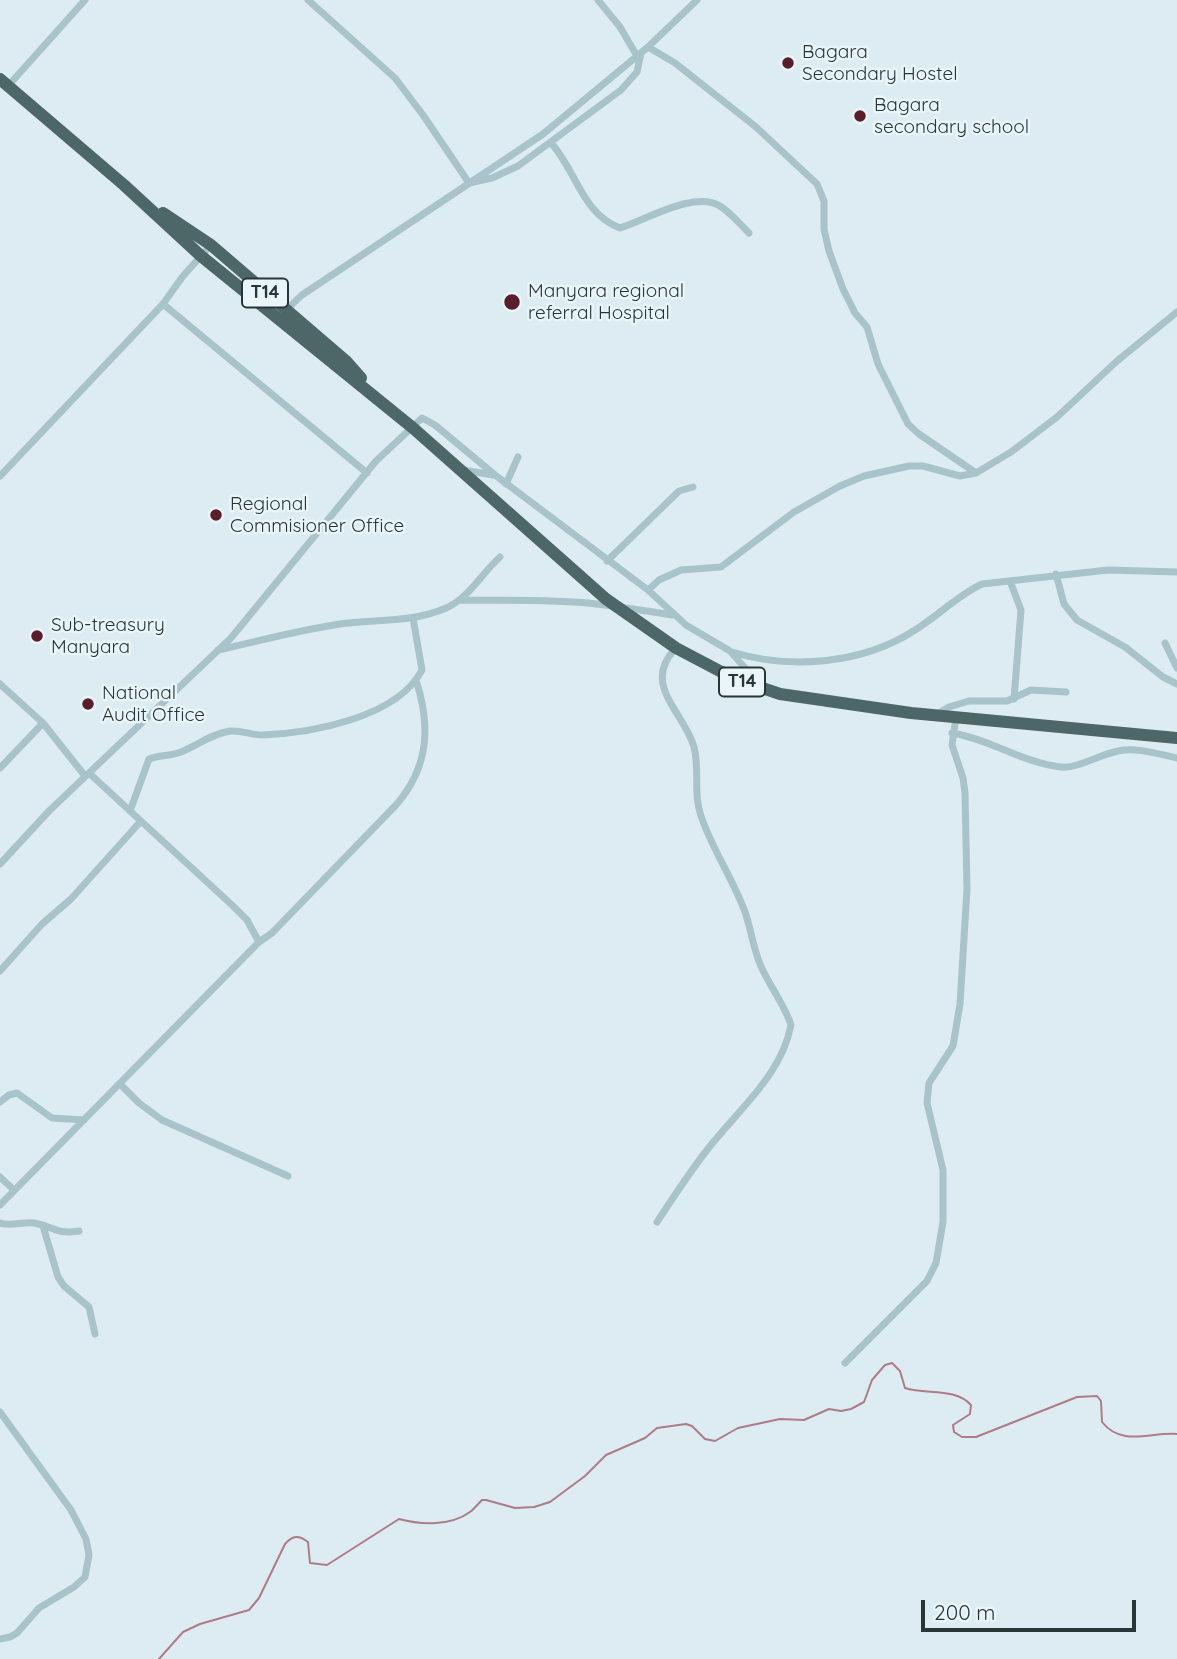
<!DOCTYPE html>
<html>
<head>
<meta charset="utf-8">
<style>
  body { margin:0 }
  #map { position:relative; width:1177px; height:1659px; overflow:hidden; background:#ddecf2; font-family:Quicksand,sans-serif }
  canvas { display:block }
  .scale { position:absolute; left:921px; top:1600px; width:215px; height:32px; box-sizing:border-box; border:4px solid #293637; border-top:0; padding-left:9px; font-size:21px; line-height:24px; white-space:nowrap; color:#293637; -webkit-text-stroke:5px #e9f5f9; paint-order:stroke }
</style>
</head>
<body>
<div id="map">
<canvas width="1177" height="1659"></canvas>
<div class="scale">200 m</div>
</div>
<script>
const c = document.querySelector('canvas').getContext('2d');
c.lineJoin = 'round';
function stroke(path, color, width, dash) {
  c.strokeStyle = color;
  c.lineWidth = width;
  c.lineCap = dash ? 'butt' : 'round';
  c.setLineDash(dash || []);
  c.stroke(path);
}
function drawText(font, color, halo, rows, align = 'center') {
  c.font = font + ' Quicksand,sans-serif';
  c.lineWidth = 5;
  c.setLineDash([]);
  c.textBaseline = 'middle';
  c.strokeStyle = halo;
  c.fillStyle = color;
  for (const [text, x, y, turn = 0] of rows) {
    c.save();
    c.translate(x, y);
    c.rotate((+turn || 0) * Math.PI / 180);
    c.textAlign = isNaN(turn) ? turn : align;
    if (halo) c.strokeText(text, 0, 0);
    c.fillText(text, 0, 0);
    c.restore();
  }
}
stroke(new Path2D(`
  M159,1659L183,1632L200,1624L249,1610L259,1598L285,1544C293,1535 299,1535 308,1542L310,1563L327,1565L399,1519C421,1525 451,1526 470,1512C474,1509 478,1504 482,1500H486L515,1508L534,1507L550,1502L585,1476L606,1455L645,1438L657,1428L686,1424L692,1426L705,1439L715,1441L738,1428L780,1419L804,1420L829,1409L841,1411L851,1409L864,1402L872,1380L885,1365L892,1363L900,1371L905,1388C926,1395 955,1387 971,1405L970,1414L953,1425L954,1432L962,1437H976L1077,1397L1097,1396L1101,1401L1102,1422C1122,1447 1150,1432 1177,1434`), '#ae7c87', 2);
stroke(new Path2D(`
  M308,0L395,78L423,115L469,183L492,178L518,166L621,90L637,72L641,53
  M598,0L620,27L637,56
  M648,47L675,63L756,127L817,184L824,201V229L829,251L843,289L855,313L867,327L878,364L908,424L919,434L976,473
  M8,86L85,0
  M551,143C576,170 582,214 620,228C646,220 695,190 720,206C731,213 740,224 749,233
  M163,304L367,473
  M285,311L302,295L543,134L648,47L697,0
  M463,470L493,475
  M0,476L163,304L183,276L211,245
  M506,484L518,457
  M607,561L679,491L693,487
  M1056,574L1064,604L1077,620L1125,647L1163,677L1177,684
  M1010,581L1021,610L1014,699
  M648,590L659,580L681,570L721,567L794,512L840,486L864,476L909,466H923L960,476L976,473L1011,452L1057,417L1117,361L1177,312
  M460,600C505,601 552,599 596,604C622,607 647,611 672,615
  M1165,643L1177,668
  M218,650C259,641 299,630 340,624C375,619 412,623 446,608C469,598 482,573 500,557
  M732,652C791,670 863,664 915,630C938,616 958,595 982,584L1108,570L1177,572
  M0,684L43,723L85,776
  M936,715L949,707L969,701H1007L1031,690L1066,692
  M952,733C990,739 1023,763 1061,767C1077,769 1101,754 1118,751C1137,747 1158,754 1177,758
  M0,768L43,723
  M130,811L149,759C159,755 171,756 181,752C198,745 211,734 230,731C241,730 251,735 262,735C311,733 397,718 422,670L413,618
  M0,864L49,811L231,638L376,461L422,418L435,425L495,475L648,590L686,625L730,651L761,686
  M259,942L272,933L396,805C429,767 431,726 416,680
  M0,971L42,924L71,899L141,821
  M120,1084L139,1103L162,1120L288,1176
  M0,1102L9,1095L17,1093L52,1118L84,1120
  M0,1177L14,1190
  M0,1205L259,942L247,920L233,906L89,773
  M657,1222C673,1198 689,1173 707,1150C737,1111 782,1075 791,1025C785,1005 768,984 760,964C753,947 751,929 745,912C733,879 712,849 701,816C693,793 700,770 694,747C685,713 640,684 676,648
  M0,1223C13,1227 22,1221 34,1223C54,1226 55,1235 79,1231
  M43,1226L58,1277L64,1286L89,1307L95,1334
  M845,1363L927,1281L936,1263L943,1222V1170L927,1103L929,1083L953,1046L960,1004L967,889L965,793L963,778L952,745L956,717
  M0,1412L71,1510L86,1539L89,1555L85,1577L74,1587L39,1608L17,1633L10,1637L0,1639`), '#a9c3ca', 7);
stroke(new Path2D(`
  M0,79L124,185L201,256L413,428L606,599L676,648L733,678L780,694L911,713L1177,738
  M163,213L211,245L346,361L361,378`), '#4d6668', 12);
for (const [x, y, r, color] of [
  [788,63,7,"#581f2a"],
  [860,116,7,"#581f2a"],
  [512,302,9,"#581f2a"],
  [216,515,7,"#581f2a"],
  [37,636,7,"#581f2a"],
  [88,704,7,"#581f2a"]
]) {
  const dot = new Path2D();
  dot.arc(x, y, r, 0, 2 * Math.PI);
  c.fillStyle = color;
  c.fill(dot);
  stroke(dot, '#e9f5f9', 2.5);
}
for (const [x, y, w] of [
  [265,293,46],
  [742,682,46]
]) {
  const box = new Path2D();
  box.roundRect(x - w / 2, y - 14.5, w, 29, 5);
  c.fillStyle = '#e9f5f9';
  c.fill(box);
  stroke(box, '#293637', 2);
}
drawText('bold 18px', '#293637', null, [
  ["T14",265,293],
  ["T14",742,682]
]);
drawText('19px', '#293637', '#e9f5f9', [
  ["Bagara",802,52],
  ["Secondary Hostel",802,74],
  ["Bagara",874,105],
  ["secondary school",874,127],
  ["Manyara regional",528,291],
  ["referral Hospital",528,313],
  ["Regional",230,504],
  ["Commisioner Office",230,526],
  ["Sub-treasury",51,625],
  ["Manyara",51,647],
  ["National",102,693],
  ["Audit Office",102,715]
], 'left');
</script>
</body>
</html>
